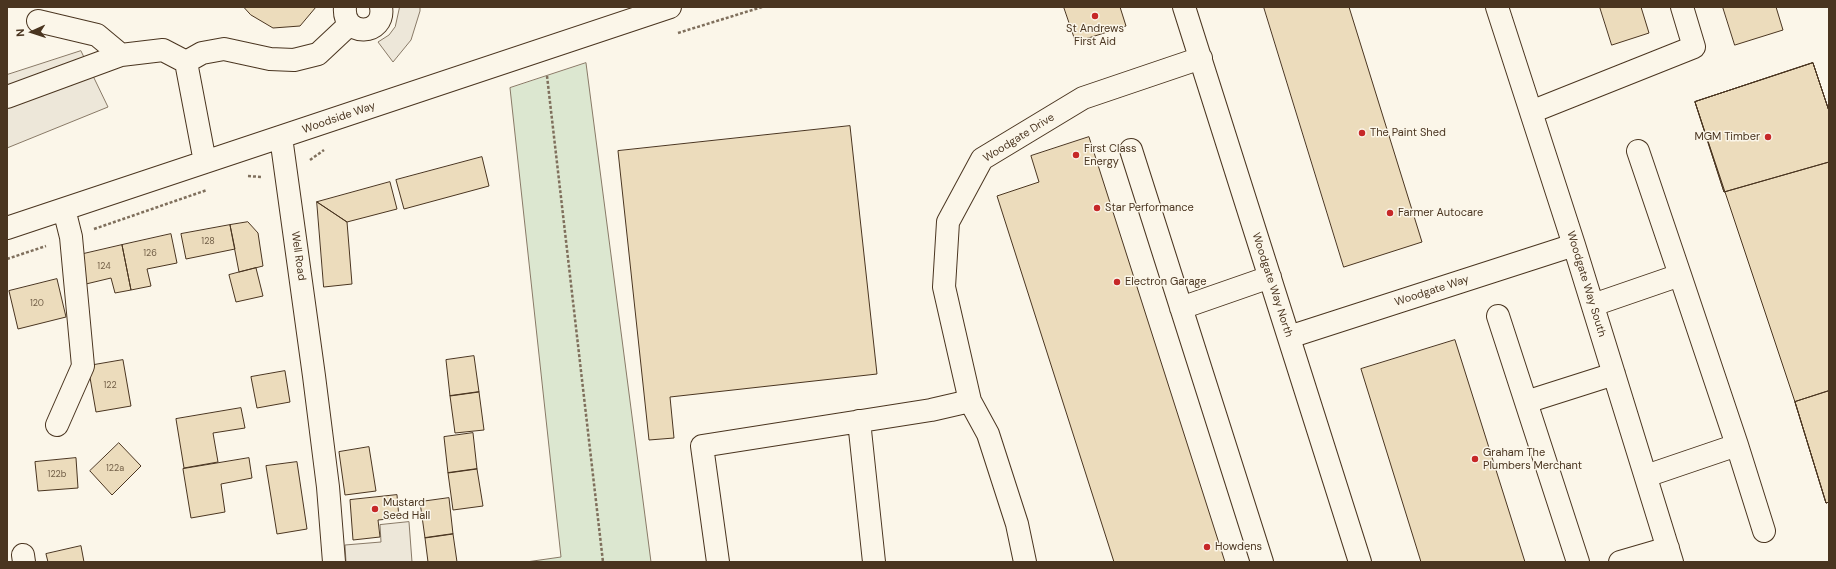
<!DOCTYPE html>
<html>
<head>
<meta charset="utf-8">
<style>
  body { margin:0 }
  #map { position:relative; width:1836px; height:569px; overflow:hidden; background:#fbf6e9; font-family:"DM Sans",sans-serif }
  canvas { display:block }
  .frame { position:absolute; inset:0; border:8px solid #4a3520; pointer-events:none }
  .north { position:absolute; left:12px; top:12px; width:40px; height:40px; -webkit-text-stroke:3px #fbf6e9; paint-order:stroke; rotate:267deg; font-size:11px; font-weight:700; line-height:16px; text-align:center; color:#4a3520 }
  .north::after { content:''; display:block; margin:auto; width:14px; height:18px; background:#4a3520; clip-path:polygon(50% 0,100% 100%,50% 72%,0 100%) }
</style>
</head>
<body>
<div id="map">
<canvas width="1836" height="569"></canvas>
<div class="frame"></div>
<div class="north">N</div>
</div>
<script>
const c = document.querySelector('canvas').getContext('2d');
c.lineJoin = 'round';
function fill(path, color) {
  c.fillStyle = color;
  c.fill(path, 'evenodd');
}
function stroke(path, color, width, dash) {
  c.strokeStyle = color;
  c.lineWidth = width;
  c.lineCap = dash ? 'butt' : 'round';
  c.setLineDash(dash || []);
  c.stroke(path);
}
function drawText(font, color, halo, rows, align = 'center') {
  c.font = font + ' "DM Sans",sans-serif';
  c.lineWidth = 3;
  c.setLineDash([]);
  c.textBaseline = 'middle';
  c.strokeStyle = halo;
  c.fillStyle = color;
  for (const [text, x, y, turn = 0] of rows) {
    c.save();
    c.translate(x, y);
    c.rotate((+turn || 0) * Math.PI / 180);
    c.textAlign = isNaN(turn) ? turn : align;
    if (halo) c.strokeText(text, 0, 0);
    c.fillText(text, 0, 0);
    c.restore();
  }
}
const green = new Path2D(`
  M586,63L651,562H526L561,557L510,88Z`);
fill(green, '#dce7d0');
stroke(green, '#887966', 1);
const parking = new Path2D(`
  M400,7H420V11L411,40L393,62L378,42L389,35L395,27Z
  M81,51L108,107L7,148V75Z
  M409,522L412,562H346L345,545L381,542L380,525Z`);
fill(parking, '#ede7d9');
stroke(parking, '#887966', 1);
const building = new Path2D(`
  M244,7H316L300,26L273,28L251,15Z
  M1064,7H1120L1126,26L1076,42Z
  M1264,7H1349L1422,242L1344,267Z
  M1600,7H1641L1649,33L1612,45Z
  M1723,7H1776L1783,30L1735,45Z
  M1813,63L1829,111V162L1724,192L1695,102Z
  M1813,63L1829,111V502L1826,503L1795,402L1695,102Z
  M1813,63L1829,111V162L1724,192L1695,102Z
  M850,126L877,374L670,397L674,438L649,440L618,151Z
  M1089,137L1225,562H1114L997,196L1039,182L1031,156Z
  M482,157L489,186L404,209L396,180Z
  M390,182L397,209L347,222L317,202Z
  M317,202L347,222L352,284L324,287Z
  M248,222L258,233L263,266L239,272L230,225Z
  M230,225L235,249L186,259L181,234Z
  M171,234L177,263L147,269L151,286L131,290L122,245Z
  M122,245L131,290L115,293L111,278L86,284L79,255Z
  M256,268L263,296L236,302L229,275Z
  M57,279L66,317L18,329L9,291Z
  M1455,340L1525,562H1421L1361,369Z
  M474,356L479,392L450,396L446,360Z
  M123,360L131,406L96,412L88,366Z
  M285,371L290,402L257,408L251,377Z
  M1829,391V502L1826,503L1795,402Z
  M1829,391V502L1826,503L1795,402Z
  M479,392L484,430L455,433L450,396Z
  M241,408L245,428L213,433L218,462L184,468L176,419Z
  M473,433L477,469L448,473L444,437Z
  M119,443L141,466L112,495L90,471Z
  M369,447L376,491L345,495L339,452Z
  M76,458L78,488L38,491L35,462Z
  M249,458L252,478L221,484L225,512L191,518L183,469Z
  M297,462L307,529L277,534L266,466Z
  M477,469L483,506L453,510L448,473Z
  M397,495L399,518L378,520L380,537L353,540L350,500Z
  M449,498L453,534L425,538L420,502Z
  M453,534L457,562H428L425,538Z
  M81,546L84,562H48L46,554Z`);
fill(building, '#ecdcbc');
stroke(building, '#4a3520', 1);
const minor = new Path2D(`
  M345,7C342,38 386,36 381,7
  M1184,7L1360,562
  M1497,7L1574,245L1672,562
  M38,21L97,35L121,55
  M7,97L121,55L163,50L186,62
  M1531,112L1694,47L1682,7
  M281,137L314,376L328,487L334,562
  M1131,150L1262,562
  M1638,151L1680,275
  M205,162L186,62L202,53L224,49L270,59L294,60L318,54L350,24
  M7,228L670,7
  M1593,305L1680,275L1737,445L1646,476
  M1181,308L1270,277
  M1498,316L1578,562
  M1289,337L1574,245
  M1526,402L1614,374
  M859,421L874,562
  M57,425L83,366L71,237L64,209
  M1737,445L1764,531
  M23,555L24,562
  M718,562L702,446L931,410L970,401
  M1025,562L1017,524L988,434L970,401L944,287L948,222L982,159L1083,98L1201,58
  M1620,562L1668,548`);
stroke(minor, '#4a3520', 24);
stroke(new Path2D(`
  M678,33L762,7
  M547,76L603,562
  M310,160L324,150
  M248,176L261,177
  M94,229L207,190
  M7,259L46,246`), '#7f6f5c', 2.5, [3, 2]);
stroke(minor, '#fbf6e9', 22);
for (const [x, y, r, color] of [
  [1095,16,4,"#c62828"],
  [1362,133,4,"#c62828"],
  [1768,137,4,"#c62828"],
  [1076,155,4,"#c62828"],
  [1097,208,4,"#c62828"],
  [1390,213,4,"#c62828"],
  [1117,282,4,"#c62828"],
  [1475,459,4,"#c62828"],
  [375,509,4,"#c62828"],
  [1207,547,4,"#c62828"]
]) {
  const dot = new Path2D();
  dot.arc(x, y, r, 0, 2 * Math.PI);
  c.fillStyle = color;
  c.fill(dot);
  stroke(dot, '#fbf6e9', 1.5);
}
drawText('9px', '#725f47', null, [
  ["128",208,242],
  ["126",150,254],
  ["124",104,267],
  ["120",37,304],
  ["122",110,386],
  ["122a",115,469],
  ["122b",57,475]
]);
drawText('11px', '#4a3520', '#fbf6e9', [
  ["St Andrews",1095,29,"center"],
  ["First Aid",1095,42,"center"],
  ["The Paint Shed",1370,133],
  ["MGM Timber",1760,137,"right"],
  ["First Class",1084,149],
  ["Energy",1084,162],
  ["Star Performance",1105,208],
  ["Farmer Autocare",1398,213],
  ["Electron Garage",1125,282],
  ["Graham The",1483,453],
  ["Plumbers Merchant",1483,466],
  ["Mustard",383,503],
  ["Seed Hall",383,516],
  ["Howdens",1215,547]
], 'left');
drawText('11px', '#4a3520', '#fbf6e9', [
  ["Woodside Way",339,118,-19],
  ["Woodgate Drive",1019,138,-32],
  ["Well Road",298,256,82],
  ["Woodgate Way South",1586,284,73],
  ["Woodgate Way North",1272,285,72],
  ["Woodgate Way",1432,291,-18]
]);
</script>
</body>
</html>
